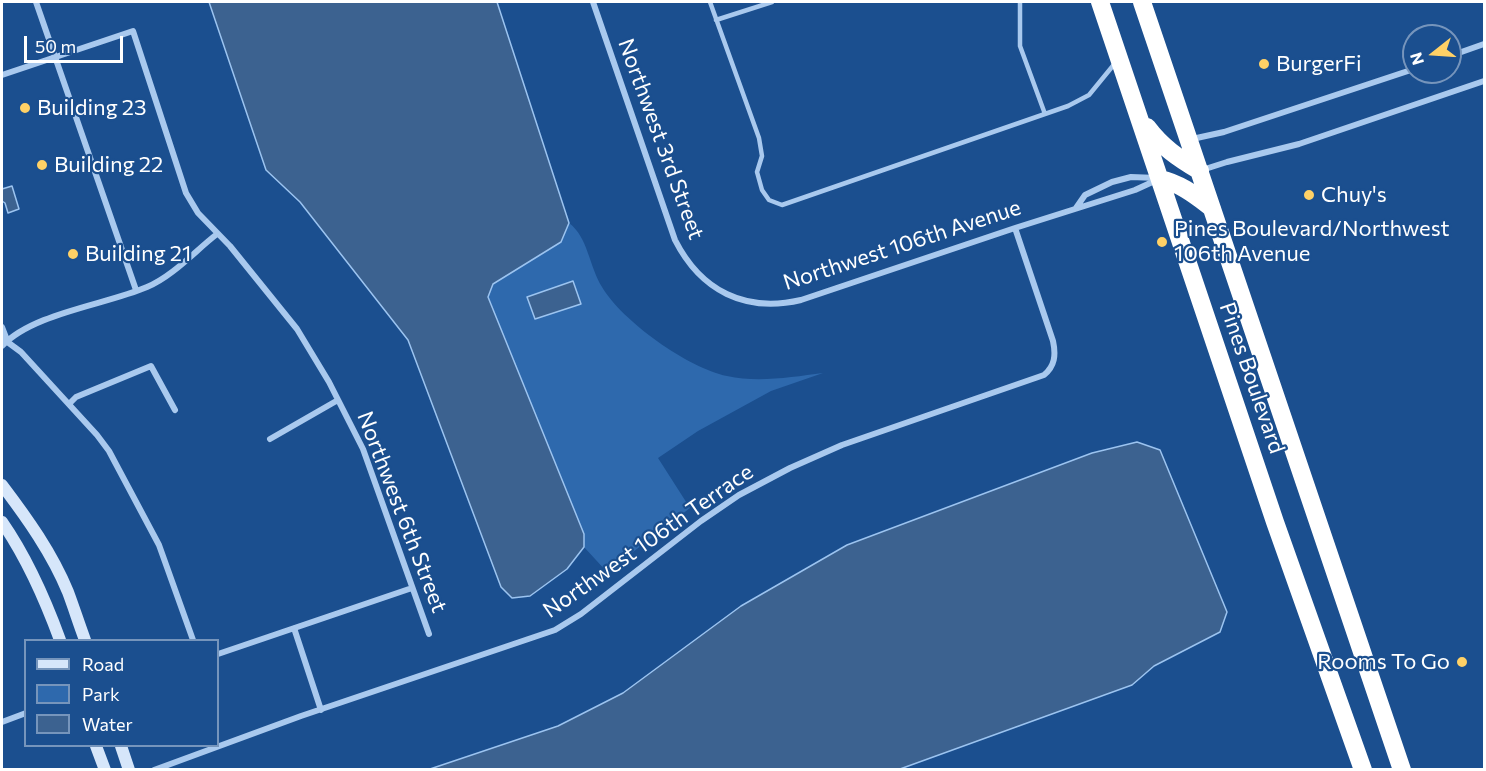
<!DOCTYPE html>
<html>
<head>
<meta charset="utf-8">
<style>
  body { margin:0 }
  #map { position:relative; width:1486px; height:771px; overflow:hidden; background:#1b4f8f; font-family:Commissioner,sans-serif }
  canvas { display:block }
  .frame { position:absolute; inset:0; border:3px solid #fff; pointer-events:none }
  .legend { position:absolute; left:24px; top:639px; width:195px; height:108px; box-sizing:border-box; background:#1b4f8f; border:2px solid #7695bc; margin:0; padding:8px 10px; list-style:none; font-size:18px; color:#fff }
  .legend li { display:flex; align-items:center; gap:12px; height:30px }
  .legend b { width:30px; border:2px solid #7695bc }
  .north { position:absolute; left:1402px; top:24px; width:60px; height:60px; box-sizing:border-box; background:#1b4f8f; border:2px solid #7695bc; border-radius:50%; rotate:253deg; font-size:16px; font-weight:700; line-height:24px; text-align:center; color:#fff }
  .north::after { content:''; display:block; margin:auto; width:21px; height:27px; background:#ffd166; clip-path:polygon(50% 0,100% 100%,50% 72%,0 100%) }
  .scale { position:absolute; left:24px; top:36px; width:99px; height:27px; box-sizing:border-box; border:3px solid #fff; border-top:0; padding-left:8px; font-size:18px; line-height:21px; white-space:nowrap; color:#fff; -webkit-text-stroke:4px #1b4f8f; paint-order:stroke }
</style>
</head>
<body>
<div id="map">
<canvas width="1486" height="771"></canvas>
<div class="frame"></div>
<ul class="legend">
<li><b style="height:8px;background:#d6e6fa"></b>Road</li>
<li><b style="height:16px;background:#2e69ad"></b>Park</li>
<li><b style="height:16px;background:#3c6290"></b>Water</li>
</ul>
<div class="north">N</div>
<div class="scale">50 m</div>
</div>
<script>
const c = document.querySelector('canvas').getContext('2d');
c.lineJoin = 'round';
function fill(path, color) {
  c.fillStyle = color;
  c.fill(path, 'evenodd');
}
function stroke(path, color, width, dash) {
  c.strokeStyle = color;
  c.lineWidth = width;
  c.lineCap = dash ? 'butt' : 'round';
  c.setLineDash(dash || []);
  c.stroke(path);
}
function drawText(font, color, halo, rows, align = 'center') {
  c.font = font + ' Commissioner,sans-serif';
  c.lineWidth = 4.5;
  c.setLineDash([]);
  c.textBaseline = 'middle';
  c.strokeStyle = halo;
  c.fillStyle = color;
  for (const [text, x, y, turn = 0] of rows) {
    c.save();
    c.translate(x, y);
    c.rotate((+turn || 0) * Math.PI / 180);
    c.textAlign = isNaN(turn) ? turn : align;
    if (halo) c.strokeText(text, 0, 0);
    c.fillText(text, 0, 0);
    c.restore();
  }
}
fill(new Path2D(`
  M569,223C588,237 589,266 602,287C622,321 688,368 727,376C758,383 792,377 823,373L771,391L698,431L658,458L690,508L607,572L584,547V534L488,297L493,284L561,242Z`), '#2e69ad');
const water = new Path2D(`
  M209,2H497L569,223L561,242L493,284L488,297L584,534V547L567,569L530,596L512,598L501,587L408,340L300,202L266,170Z
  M12,186L19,209L8,213L5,203L2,201V189Z
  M573,281L581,304L535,319L527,297Z
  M1137,442L1160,450L1227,612L1220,632L1154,666L1132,685L900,769H430L558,726L623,693L741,606L847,545L1092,453Z`);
fill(water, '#3c6290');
stroke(water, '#9cc4f0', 1.5);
stroke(new Path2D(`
  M710,2L759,138L762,156L757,172L762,190L769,200L782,205L1068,106L1089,95L1116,62
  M1020,2V46L1045,114
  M716,20L772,2`), '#a9c9ee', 4.5);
stroke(new Path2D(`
  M36,2L136,290
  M593,2L675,240C701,291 745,313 801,300L1015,228L1135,190L1159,179
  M1450,56L1484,44
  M2,75L133,31L186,193L198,213L230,246L297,329L329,382L363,449L429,634
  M1192,139L1224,132L1414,69
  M1202,170L1227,162L1299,144L1484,81
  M1076,208L1085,195L1112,182L1131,177L1157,178
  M2,327L7,340
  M2,338L21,352L97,435L109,451L159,545L193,640
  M2,346C33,313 105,305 147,287C173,276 195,251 217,234
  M69,404L76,397L151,366L175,410
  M270,439L338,400
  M294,628L321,710
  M218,654L412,588
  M2,722L26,713
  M154,770L301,716L555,630L581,614L701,521L739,495L790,468L842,445L1044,375C1055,366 1056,355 1053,341L1015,228`), '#a9c9ee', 6);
stroke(new Path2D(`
  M2,485C27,518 52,553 68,592C74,608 79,624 85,640
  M2,522C27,558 45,599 60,640
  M96,746L105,770
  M121,746L129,770`), '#d6e6fa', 12);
stroke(new Path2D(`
  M1100,2L1275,522L1363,770
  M1142,2L1402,770
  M1147,127C1162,147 1178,158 1200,171
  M1160,179C1180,183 1196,196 1212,208`), '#fff', 18);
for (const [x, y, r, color] of [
  [1264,64,6,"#ffd166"],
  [25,108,6,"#ffd166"],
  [42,165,6,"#ffd166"],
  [1309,195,6,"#ffd166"],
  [1162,242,6,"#ffd166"],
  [73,254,6,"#ffd166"],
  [1462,662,6,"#ffd166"]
]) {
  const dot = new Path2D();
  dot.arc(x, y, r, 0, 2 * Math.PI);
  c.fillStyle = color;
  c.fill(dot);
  stroke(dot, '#1b4f8f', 2);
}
drawText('22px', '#fff', '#1b4f8f', [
  ["BurgerFi",1276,64],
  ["Building 23",37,108],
  ["Building 22",54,165],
  ["Chuy's",1321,195],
  ["Pines Boulevard/Northwest",1174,229],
  ["106th Avenue",1174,254],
  ["Building 21",85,254],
  ["Rooms To Go",1450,662,"right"]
], 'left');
drawText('22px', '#fff', '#1b4f8f', [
  ["Northwest 3rd Street",661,139,70],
  ["Northwest 106th Avenue",902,245,-18],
  ["Pines Boulevard",1252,378,71],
  ["Northwest 6th Street",402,512,69],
  ["Northwest 106th Terrace",648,541,-35]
]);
</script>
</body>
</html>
